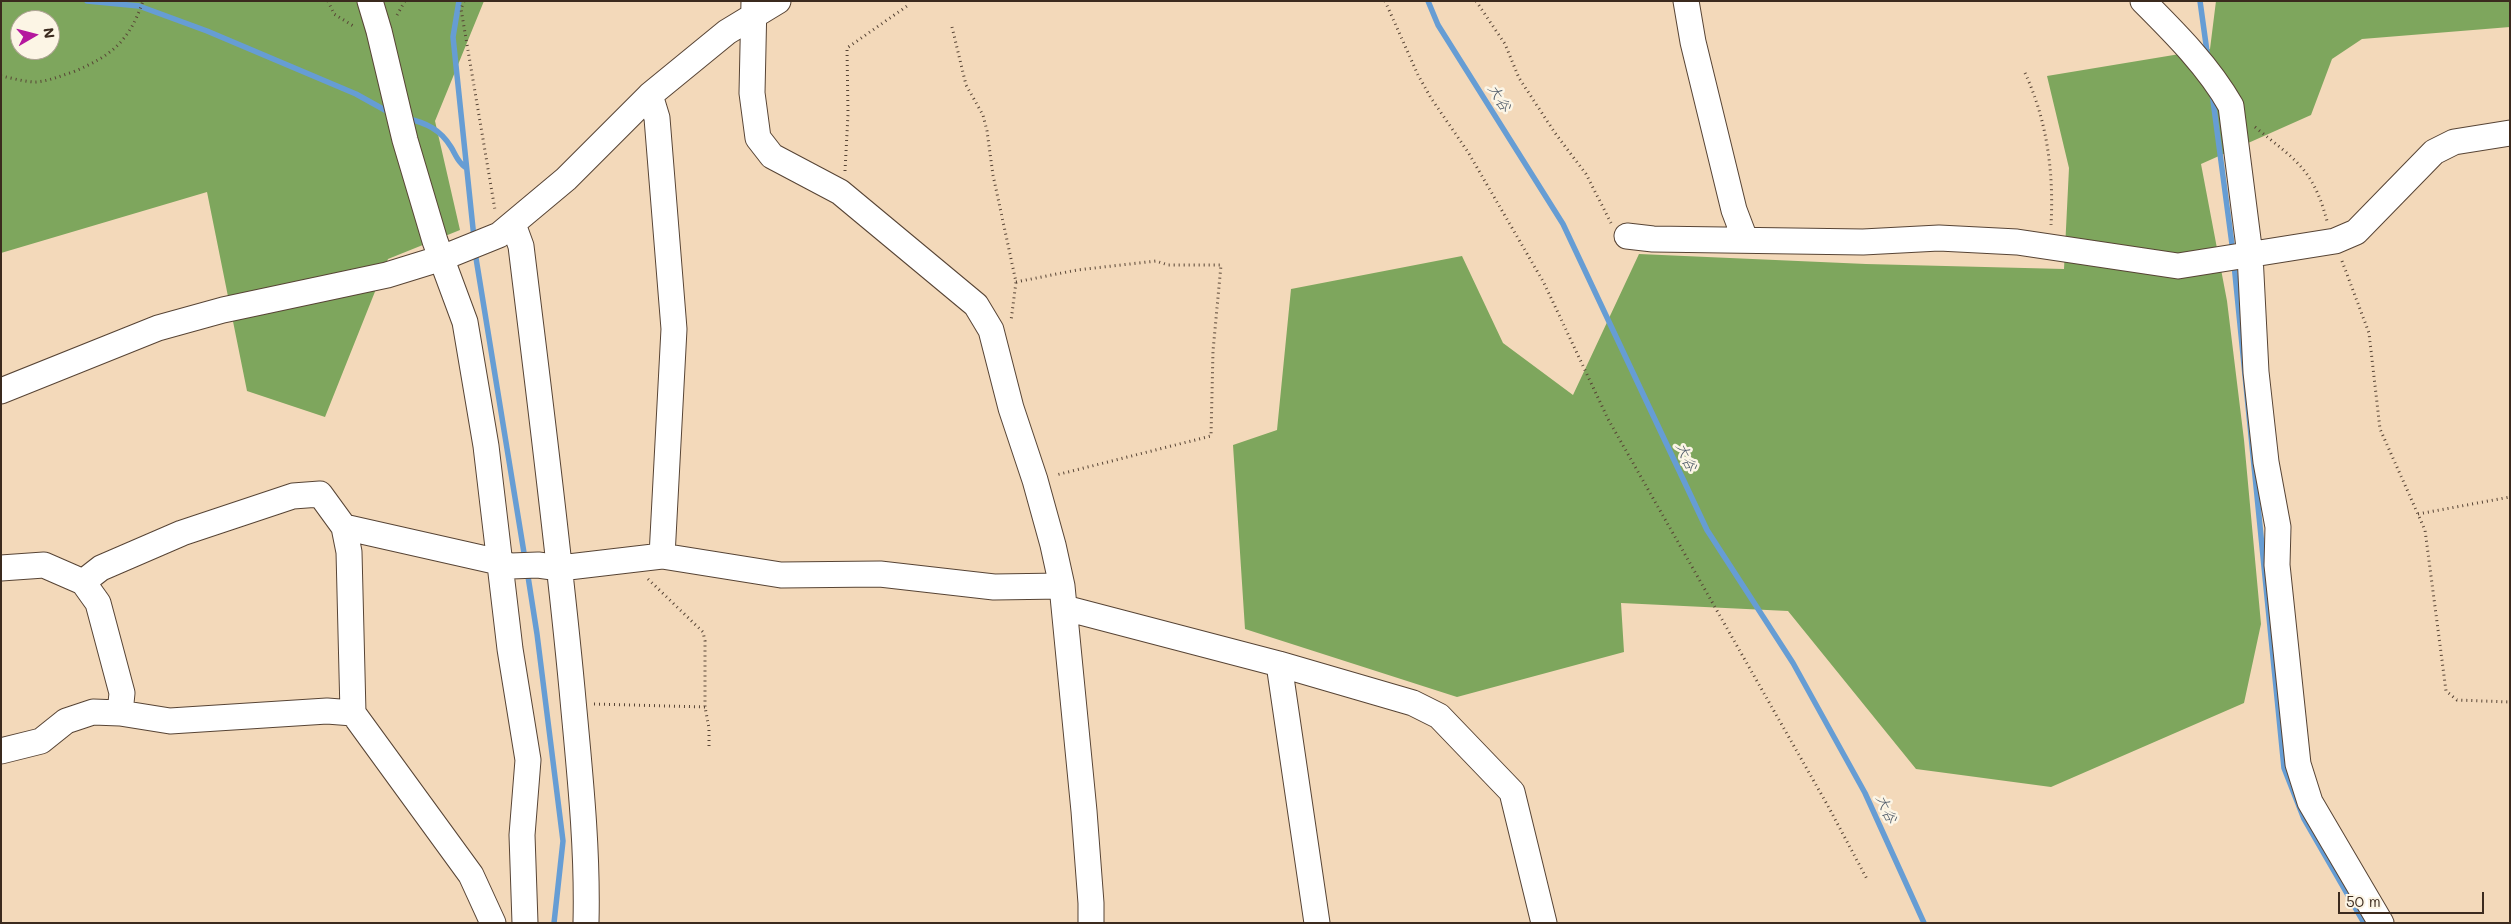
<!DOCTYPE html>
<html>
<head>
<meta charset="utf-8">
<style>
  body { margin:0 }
  #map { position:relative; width:2511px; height:924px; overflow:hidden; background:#f3d9ba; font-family:Mali,sans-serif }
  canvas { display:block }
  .frame { position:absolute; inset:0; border:2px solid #3b2a1e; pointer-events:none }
  .north { position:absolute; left:10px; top:10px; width:50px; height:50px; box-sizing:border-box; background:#fcf5e5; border:1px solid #afa495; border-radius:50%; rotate:82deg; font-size:14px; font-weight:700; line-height:20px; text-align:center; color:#3b2a1e }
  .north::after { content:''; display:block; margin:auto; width:18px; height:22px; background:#b5179e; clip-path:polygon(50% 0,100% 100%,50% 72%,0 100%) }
  .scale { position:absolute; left:2338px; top:892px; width:146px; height:22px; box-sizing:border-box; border:2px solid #3b2a1e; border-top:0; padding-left:6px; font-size:15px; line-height:18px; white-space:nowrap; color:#3b2a1e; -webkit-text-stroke:4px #fcf5e5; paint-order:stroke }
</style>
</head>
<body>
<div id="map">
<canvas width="2511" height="924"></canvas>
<div class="frame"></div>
<div class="north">N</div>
<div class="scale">50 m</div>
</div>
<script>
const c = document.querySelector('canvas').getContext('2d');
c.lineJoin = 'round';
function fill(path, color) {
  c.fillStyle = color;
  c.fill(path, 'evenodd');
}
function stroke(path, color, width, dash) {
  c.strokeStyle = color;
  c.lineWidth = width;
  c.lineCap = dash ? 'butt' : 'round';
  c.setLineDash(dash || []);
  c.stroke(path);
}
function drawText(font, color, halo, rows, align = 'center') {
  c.font = font + ' Mali,"Klee One",sans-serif';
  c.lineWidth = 5;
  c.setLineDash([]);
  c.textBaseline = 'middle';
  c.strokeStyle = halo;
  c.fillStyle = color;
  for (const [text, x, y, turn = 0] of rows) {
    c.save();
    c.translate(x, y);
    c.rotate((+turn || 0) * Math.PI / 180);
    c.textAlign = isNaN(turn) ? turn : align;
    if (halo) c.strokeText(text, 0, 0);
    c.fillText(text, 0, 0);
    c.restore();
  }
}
fill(new Path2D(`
  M1,1H484L435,121L460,230L388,259L325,417L247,391L207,192L1,253ZM20,20H50V50H20Z
  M2216,1H2510V27L2362,39L2332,59L2311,115L2201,164L2227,301L2244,440L2261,624L2244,703L2051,787L1916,769L1788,611L1621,603L1624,652L1457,697L1245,629L1233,445L1277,430L1291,289L1462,256L1503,343L1573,395L1639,254L1866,264L2064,269L2069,168L2047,76L2210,49Z`), '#7ea65d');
stroke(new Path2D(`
  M87,1L139,6L207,31L356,94L392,114
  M459,1L453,37L474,238
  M1428,1L1438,25L1563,224L1707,530L1793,663L1865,793L1924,923
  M2200,1L2208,59
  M2212,93L2233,252
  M406,118C426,123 440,129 451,147C456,155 457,161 465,167
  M475,252L525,559
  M2234,264L2284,768L2304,819L2364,923
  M527,570L537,634L563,841L554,923`), '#669dd4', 5.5);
const minor = new Path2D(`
  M370,1L379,31L405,140L435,241L465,322L486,446L510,649L528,760L522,835L525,923
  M754,1L752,93L758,138L772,156L840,192L976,305L991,330L1011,408L1035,480L1053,545L1062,586L1084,811L1091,903V923
  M1686,1L1693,42L1734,210L1745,239
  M2143,1C2175,33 2209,67 2231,106L2250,255L2256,372L2266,462L2278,527L2277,565L2298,764L2310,802L2381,923
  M513,224L521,246C539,394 558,541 572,689C579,766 588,845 586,923
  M1627,236L1653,239L1863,242L1939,238L2017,242L2178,266L2335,241L2356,232L2434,152L2454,142L2510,133
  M1,391L158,328L223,310L387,275L442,258L499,235L566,179L650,95L727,32L778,1
  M344,527L499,562L511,566L538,565L560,568L662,556L674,329L657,118L650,95
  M662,556L781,575L880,574L994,587L1062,586
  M1,568L44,565L83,582L98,603L122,693L120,713
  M83,582L101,568L182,533L293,496L320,494L344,527L349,552L353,713
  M1065,608L1279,664L1413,703L1439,716L1512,792L1544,923
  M1279,664L1317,923
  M1,751L41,741L66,721L93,712L120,713L170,721L327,711L353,713L471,875L493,923`);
stroke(minor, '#574435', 27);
stroke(new Path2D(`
  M328,1L334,14L355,27
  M464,1L461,9L495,210
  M1385,1L1418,75L1431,98L1468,152L1544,283L1608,419L1828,806L1868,881
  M1476,1L1505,44L1519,78L1555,133L1586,174L1611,223
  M397,15L405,1
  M952,27L966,85L983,115L987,131L993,175L1016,282L1011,321
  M2025,73C2047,120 2054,173 2051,225
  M1,76C12,78 25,82 36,82C49,81 60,76 73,72C111,56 129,42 143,1
  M2255,127C2295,160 2313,168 2327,221
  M845,171L848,114L847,48L910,4
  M2342,261L2369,333L2380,429L2425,530L2446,691L2457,700L2510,702
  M1016,282L1077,270L1156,261L1168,265H1221L1213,351L1211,436L1056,475
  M2418,514L2510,497
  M648,579L703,632L705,641V707L709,728V746
  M594,704L705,707`), '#574435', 3, [1, 4]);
stroke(minor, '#fff', 25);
drawText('italic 15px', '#4c5867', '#fcf5e5', [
  ["大谷",1499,98,58],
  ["大谷",1686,457,65],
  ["大谷",1886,809,65]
]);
</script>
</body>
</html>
